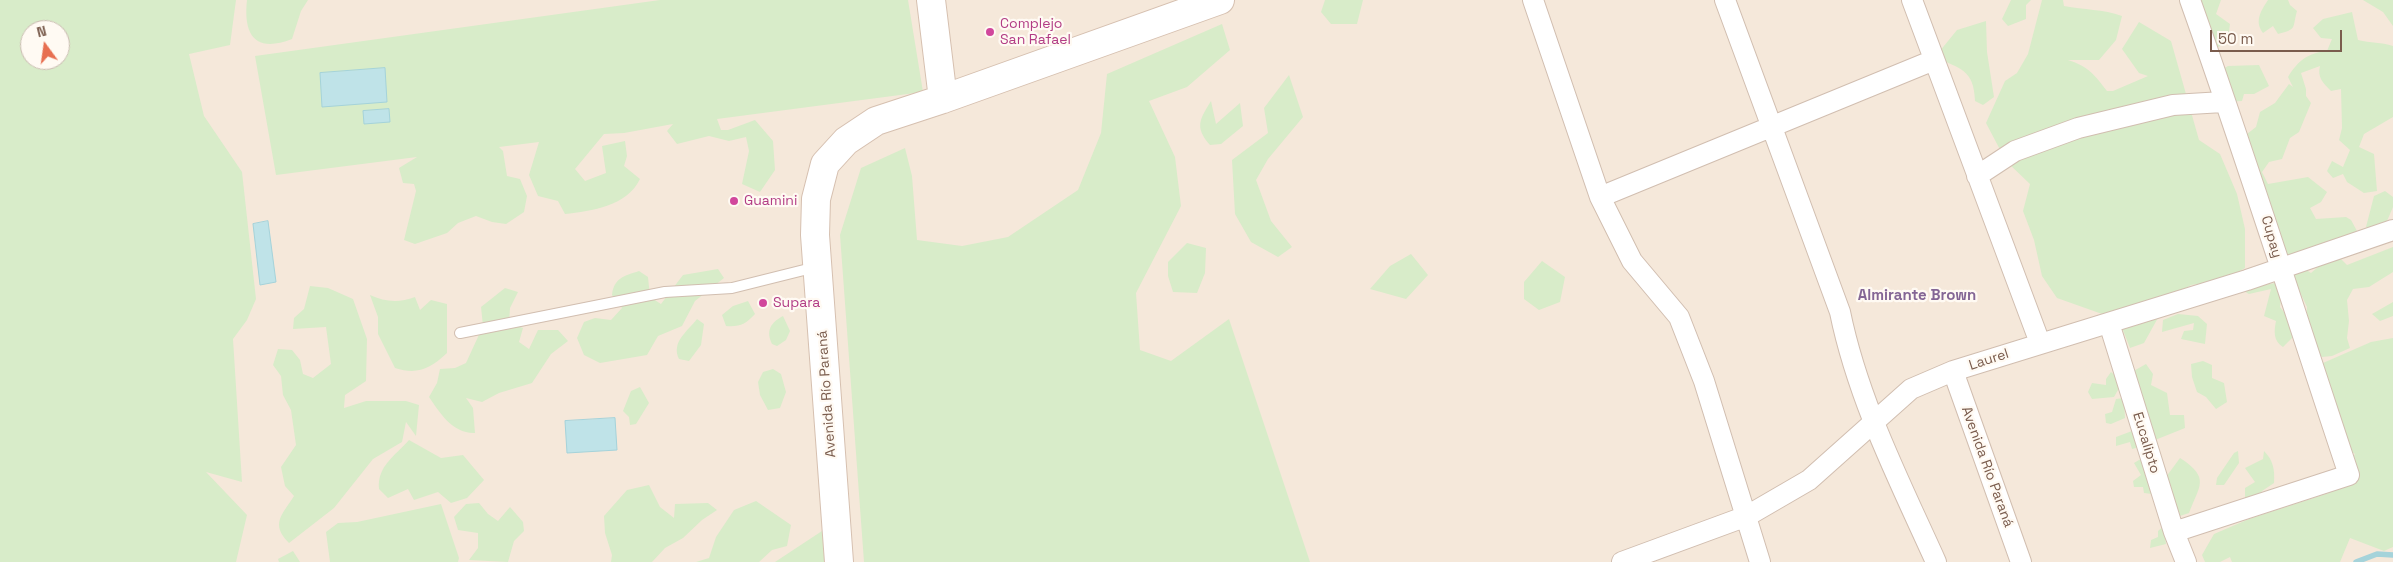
<!DOCTYPE html>
<html>
<head>
<meta charset="utf-8">
<style>
  body { margin:0 }
  #map { position:relative; width:2393px; height:562px; overflow:hidden; background:#fdf6ec; font-family:"Space Grotesk",sans-serif }
  canvas { display:block }
  .north { position:absolute; left:20px; top:20px; width:50px; height:50px; box-sizing:border-box; background:#fffaf3; border:1px solid #cabbb1; border-radius:50%; rotate:346deg; font-size:14px; font-weight:700; line-height:20px; text-align:center; color:#7a5c4d }
  .north::after { content:''; display:block; margin:auto; width:18px; height:22px; background:#e76f51; clip-path:polygon(50% 0,100% 100%,50% 72%,0 100%) }
  .scale { position:absolute; left:2210px; top:30px; width:132px; height:22px; box-sizing:border-box; border:2px solid #7a5c4d; border-top:0; padding-left:6px; font-size:15px; line-height:18px; white-space:nowrap; color:#7a5c4d; -webkit-text-stroke:4px #fffaf3; paint-order:stroke }
</style>
</head>
<body>
<div id="map">
<canvas width="2393" height="562"></canvas>
<div class="north">N</div>
<div class="scale">50 m</div>
</div>
<script>
const c = document.querySelector('canvas').getContext('2d');
c.lineJoin = 'round';
function fill(path, color) {
  c.fillStyle = color;
  c.fill(path, 'evenodd');
}
function stroke(path, color, width, dash) {
  c.strokeStyle = color;
  c.lineWidth = width;
  c.lineCap = dash ? 'butt' : 'round';
  c.setLineDash(dash || []);
  c.stroke(path);
}
function drawText(font, color, halo, rows, align = 'center') {
  c.font = font + ' "Space Grotesk",sans-serif';
  c.lineWidth = 4.5;
  c.setLineDash([]);
  c.textBaseline = 'middle';
  c.strokeStyle = halo;
  c.fillStyle = color;
  for (const [text, x, y, turn = 0] of rows) {
    c.save();
    c.translate(x, y);
    c.rotate((+turn || 0) * Math.PI / 180);
    c.textAlign = isNaN(turn) ? turn : align;
    if (halo) c.strokeText(text, 0, 0);
    c.fillText(text, 0, 0);
    c.restore();
  }
}
fill(new Path2D(`
  M165,0H2393V562H200Z`), '#f5e8da');
fill(new Path2D(`
  M0,0H236L230,45L189,54L204,116L242,172L256,299L247,320L233,339L242,482L206,472L247,515L236,562H0ZM30,30H60V60H30Z
  M247,0H308L301,11L292,39C256,53 243,36 247,0Z
  M660,0H908L923,92L717,119L721,130H728L755,120L773,141L775,170L760,192L742,184L749,151L746,137L729,141L709,136L677,144L667,131L673,124L624,133L604,134L575,169L585,181L606,173L602,146L625,141L627,156L624,166L640,179C627,206 592,211 565,214L558,201L538,196L529,175L539,142L499,147L503,151L507,176L520,179L527,196L524,212L506,224L492,222L476,216L458,223L447,233L415,244L404,240L416,191L414,184L403,183L399,168L417,157L276,175L255,56Z
  M1325,0H1363L1357,24H1331L1321,12Z
  M2011,0H2031L2026,5V19L2008,26L2002,19Z
  M2042,0H2063L2064,6C2084,10 2103,9 2122,16L2116,40L2099,60H2068C2089,67 2093,73 2107,91H2113L2148,76L2139,73L2122,49L2139,22L2171,41L2199,140L2220,154L2237,194L2245,229V268L2224,280L2191,285L2169,298L2144,343L2130,348L2119,320L2057,298L2042,276L2034,240L2023,211L2030,184L2006,161L1986,123L2005,81L2017,73L2028,54Z
  M2192,0H2221L2216,14L2230,24L2228,39L2209,55Z
  M2268,0H2288L2290,5L2297,11C2292,28 2298,29 2278,34L2273,26L2263,33C2254,21 2261,11 2268,0Z
  M2363,0H2393V26L2383,12Z
  M2352,12L2358,40C2371,43 2381,42 2393,46V117L2364,134L2359,147L2374,154L2377,191L2364,193L2347,182L2343,174L2333,178L2327,171L2332,161L2343,167L2350,150L2339,140L2342,128L2341,89L2331,91C2323,83 2317,77 2320,66L2301,73L2306,89V96L2311,103L2299,132L2290,138L2282,159L2269,162L2262,172L2268,184L2308,177L2327,192L2321,202L2310,208L2316,219L2346,217L2351,220L2357,231L2353,253L2337,260L2341,259L2347,265L2393,247V272L2369,287L2353,289L2347,300L2349,321L2347,338L2350,348L2332,356L2322,357L2305,333L2307,307L2293,277L2296,263L2311,273L2325,261L2316,256L2312,247L2296,255L2287,266L2238,141L2256,127L2260,112L2275,103L2289,84L2293,87L2288,77C2298,61 2307,53 2327,51L2332,39L2321,38L2313,28L2323,19Z
  M1986,21L1987,52L1994,97L1983,105L1975,101C1974,69 1960,69 1935,57L1957,30Z
  M1222,24L1230,50L1187,87L1149,101L1175,157L1181,206L1136,293L1140,350L1171,361L1229,319L1310,562H864L840,235L861,168L905,148L912,176L917,240L962,246L1008,237L1078,190L1101,133L1107,74Z
  M2259,65L2269,86L2254,94H2244L2242,101L2224,102L2220,116L2214,106L2216,73L2228,66Z
  M1289,75L1303,117L1268,159L1256,180L1271,221L1292,247L1278,257L1251,242L1235,214L1232,160L1268,133L1264,108Z
  M1211,101L1216,124L1240,103L1243,126L1221,144L1210,145C1194,127 1200,119 1211,101Z
  M2385,191L2393,197V207L2384,228L2374,231L2366,227L2374,196Z
  M1187,243L1206,248L1205,273L1197,293L1173,292L1168,276V262Z
  M1411,254L1428,275L1406,299L1370,289L1390,266Z
  M1542,261L1565,277L1560,302L1539,310L1524,299V282Z
  M718,269L724,278L695,301L682,326L658,336L647,355L600,363L584,355L577,338L584,322L595,318L611,320L622,308L612,295C614,278 624,276 639,271L648,277L650,297L661,304L683,275Z
  M2259,276L2265,285L2275,283L2281,299L2280,307L2293,324L2292,338L2283,347C2273,341 2274,331 2276,321L2264,316L2271,289L2249,294L2242,290Z
  M310,286L328,288L353,299L367,339L366,381L345,395L344,408L366,401H406L419,405L416,436L406,422L402,442L373,459L334,508L289,543C270,524 282,515 294,496L285,486L281,467L296,445L291,410L283,395L281,376L273,365L278,349L292,350L300,360L303,374L313,378L331,364L326,327L293,329L294,318L304,309Z
  M505,288L518,292L510,308L509,323L523,328L519,342L529,349L538,330H558L568,341L551,354L532,383L499,393L482,402L466,398L473,408L475,433C453,434 440,413 429,397L437,383L440,369L455,368L466,363L483,326L481,307Z
  M370,295C385,302 399,303 415,297L420,310L431,300L447,304V353C430,369 417,375 395,368L378,334V317Z
  M748,301L755,314C746,324 740,327 726,326L722,315L733,306Z
  M2393,302V316L2380,321L2372,314Z
  M2178,314L2198,316L2207,324L2205,344L2181,339L2184,331L2193,330L2194,323L2162,332L2163,320Z
  M783,316L790,331L786,340L777,346L772,344C766,331 770,323 783,316Z
  M697,319L704,324L701,345L689,361L679,359C671,342 687,332 697,319Z
  M2393,338V547L2384,551L2350,538L2340,562H2232L2230,557L2220,562H2205L2202,555L2214,534L2249,519L2329,493L2355,454L2326,434L2323,363L2371,342Z
  M2203,361L2212,365V378L2224,383L2227,402L2216,409L2206,397L2197,392L2192,377L2191,364Z
  M2146,364L2153,374L2151,385L2167,393L2170,415H2184L2185,428L2150,442L2130,373Z
  M773,369L781,374L786,392L780,408L768,410L760,395L758,382L763,372Z
  M2111,372L2118,378V390L2114,397L2092,399L2088,392L2092,383L2106,385V379Z
  M640,387L649,403L636,424L630,425L629,417L623,411L631,391Z
  M2124,398L2125,418L2111,424L2106,423L2105,414L2112,412L2116,399Z
  M2132,431L2136,436V448L2132,449L2130,442L2116,446V437Z
  M409,440L441,458L463,455L484,480L467,498L451,503L438,492L414,500L408,489L388,498L379,489C377,466 395,456 409,440Z
  M2238,451L2239,463L2224,485H2216L2217,478L2234,453Z
  M2264,451C2273,460 2275,469 2274,483L2262,491L2255,505L2245,501V488L2255,482L2245,468L2263,459Z
  M2144,457L2153,491L2152,494L2144,493L2143,487H2134L2133,481L2141,475L2134,463Z
  M2180,458C2211,478 2199,486 2189,513L2177,517L2163,481Z
  M649,485L660,507L674,518L675,504L708,503L717,510L702,520L683,538L665,548L652,562H611L612,555L605,533L604,516L627,490Z
  M756,501L791,525L787,546L772,550L759,562H696L709,558L716,537L734,510Z
  M479,503L488,514L498,521L510,507L523,522L524,531L514,541L508,562L469,560L478,548V533L458,530L454,517L466,504Z
  M441,504L459,558L458,562H330L326,532L338,523L357,522Z
  M2164,526L2166,544L2150,548L2151,540L2158,537V531Z
  M822,531L838,546L830,562H775Z
  M293,551L300,562H279L278,559Z`), '#d8ecc9');
const water = new Path2D(`
  M385,68L387,102L322,107L320,73Z
  M389,109L390,122L364,124L363,111Z
  M268,221L276,282L260,285L253,224Z
  M615,418L617,450L567,453L565,421Z`);
fill(water, '#bfe3e8');
stroke(water, '#a5d3da', 1);
stroke(new Path2D(`
  M2356,562L2377,554L2393,555`), '#a5d3da', 5.5);
const service = new Path2D(`
  M460,333L665,292L732,288L816,267`);
const minor = new Path2D(`
  M1533,0L1600,197L1632,261L1679,317L1704,381L1760,562
  M1725,0L1840,312C1858,400 1899,480 1936,562
  M1912,0L2040,343
  M1977,176L2015,151L2078,128L2173,105L2223,102
  M1600,197L1934,60
  M2109,323L2174,532L2186,562
  M1953,371L2021,562
  M2174,532L2349,475C2296,316 2246,157 2190,0
  M1622,562L1747,516L1809,480L1911,389L1953,371L2247,280L2393,230`);
const secondary = new Path2D(`
  M931,0L943,99
  M839,562L815,235L816,199L825,164L846,141L876,121L943,99L1220,0`);
stroke(service, '#d1beb0', 12);
stroke(minor, '#d1beb0', 22);
stroke(secondary, '#d6c0b0', 30);
stroke(service, '#fff', 10);
stroke(minor, '#fff', 20);
stroke(secondary, '#fff', 28);
for (const [x, y, r, color] of [
  [990,32,5,"#d1479c"],
  [734,201,5,"#d1479c"],
  [763,303,5,"#d1479c"]
]) {
  const dot = new Path2D();
  dot.arc(x, y, r, 0, 2 * Math.PI);
  c.fillStyle = color;
  c.fill(dot);
  stroke(dot, '#fffaf3', 2);
}
drawText('14px', '#b23c85', '#fffaf3', [
  ["Complejo",1000,24],
  ["San Rafael",1000,40],
  ["Guamini",744,201],
  ["Supara",773,303]
], 'left');
drawText('14px', '#7a5c4d', '#fffaf3', [
  ["Cupay",2271,237,74],
  ["Laurel",1989,360,-18],
  ["Avenida Río Paraná",827,394,-94],
  ["Eucalipto",2146,443,73],
  ["Avenida Río Paraná",1987,467,70]
]);
drawText('bold 15px', '#846695', '#fffaf3', [
  ["Almirante Brown",1917,296]
]);
</script>
</body>
</html>
